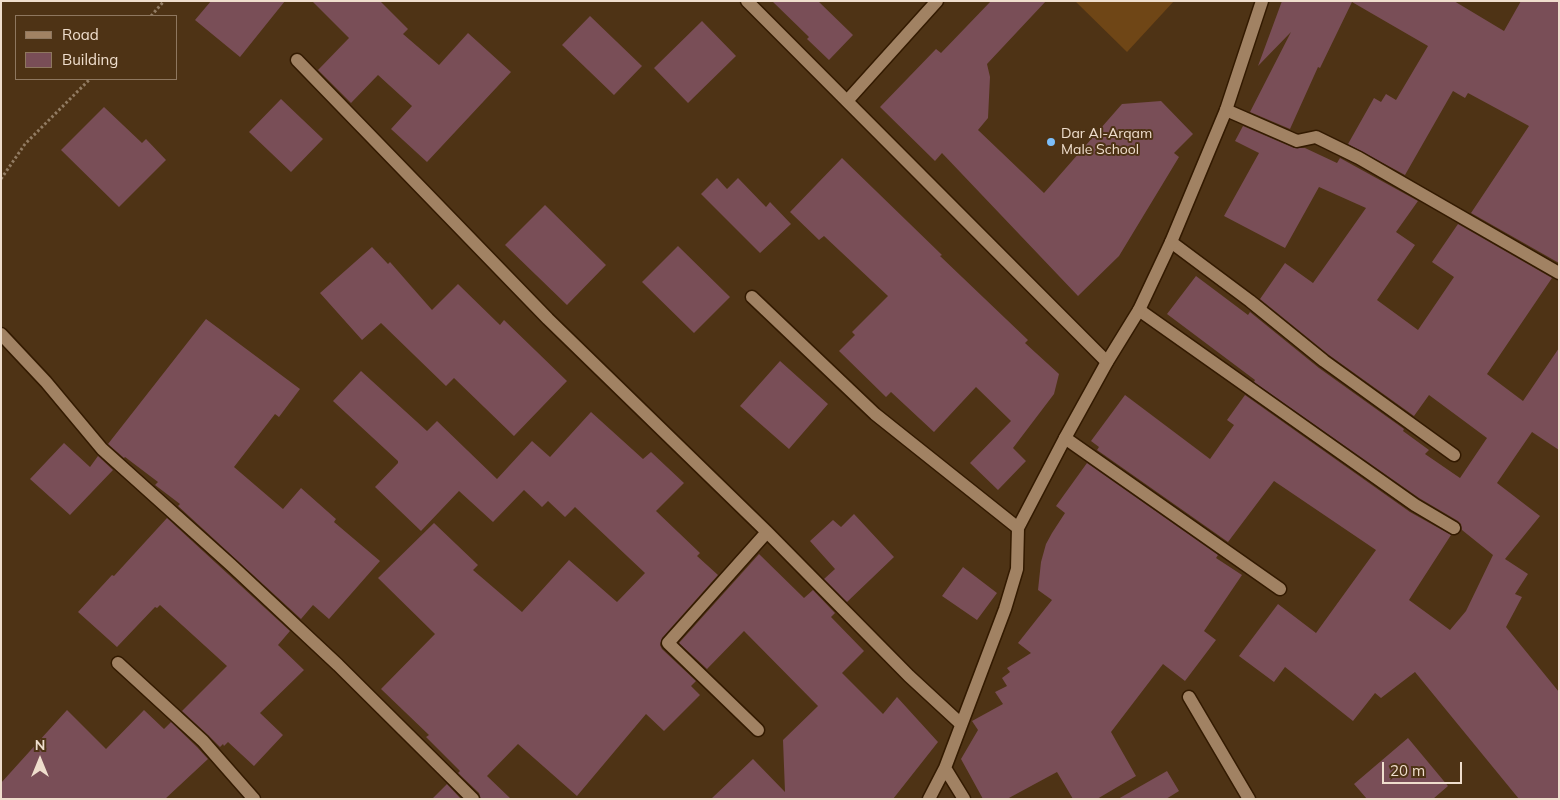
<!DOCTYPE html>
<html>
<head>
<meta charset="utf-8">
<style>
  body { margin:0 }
  #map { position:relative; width:1560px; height:800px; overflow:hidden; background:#4e3315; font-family:Mulish,sans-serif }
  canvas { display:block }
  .frame { position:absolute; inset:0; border:2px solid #efdecd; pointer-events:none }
  .legend { position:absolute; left:15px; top:15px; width:162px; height:65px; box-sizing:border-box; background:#4e3315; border:1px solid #8e775f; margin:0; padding:6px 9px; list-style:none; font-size:15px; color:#efdecd }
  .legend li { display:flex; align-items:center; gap:10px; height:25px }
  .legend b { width:25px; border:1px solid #8e775f }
  .north { position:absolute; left:15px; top:735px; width:50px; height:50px; -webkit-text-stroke:4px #4e3315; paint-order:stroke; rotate:0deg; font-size:14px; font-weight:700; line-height:20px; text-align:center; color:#efdecd }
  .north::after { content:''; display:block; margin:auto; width:18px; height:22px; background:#efdecd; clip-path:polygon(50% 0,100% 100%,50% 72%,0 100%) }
  .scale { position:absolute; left:1382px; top:762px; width:80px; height:22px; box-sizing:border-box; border:2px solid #efdecd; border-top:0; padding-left:6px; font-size:15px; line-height:18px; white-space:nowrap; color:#efdecd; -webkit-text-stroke:4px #4e3315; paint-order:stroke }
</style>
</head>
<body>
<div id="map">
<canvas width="1560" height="800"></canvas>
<div class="frame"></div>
<ul class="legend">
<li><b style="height:6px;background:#a18263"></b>Road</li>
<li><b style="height:14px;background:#794e57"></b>Building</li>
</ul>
<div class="north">N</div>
<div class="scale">20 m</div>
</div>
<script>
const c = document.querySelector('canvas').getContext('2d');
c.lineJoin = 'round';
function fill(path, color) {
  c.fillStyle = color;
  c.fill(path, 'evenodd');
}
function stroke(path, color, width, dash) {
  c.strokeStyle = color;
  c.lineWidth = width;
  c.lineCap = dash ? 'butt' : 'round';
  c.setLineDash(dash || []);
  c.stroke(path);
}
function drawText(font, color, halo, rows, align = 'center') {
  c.font = font + ' Mulish,sans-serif';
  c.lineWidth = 4;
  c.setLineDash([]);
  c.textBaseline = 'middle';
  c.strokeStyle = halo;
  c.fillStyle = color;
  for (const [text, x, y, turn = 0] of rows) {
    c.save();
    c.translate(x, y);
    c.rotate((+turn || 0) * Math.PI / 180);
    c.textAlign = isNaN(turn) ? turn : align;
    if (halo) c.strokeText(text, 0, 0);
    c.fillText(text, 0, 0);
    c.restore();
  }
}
fill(new Path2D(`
  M1075,1H1174L1127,52Z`), '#6f4616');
fill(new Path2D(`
  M211,1H285L240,57L195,20Z
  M312,1H380L408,29L403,34L439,65L468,33L511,72L427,162L391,129L412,106L378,75L351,103L318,70L349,38Z
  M772,1H818L853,35L829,60L807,39L809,37Z
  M991,1H1046L987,64L990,77L988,118L978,130L1044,193L1122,104L1161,101L1193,134L1174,153L1179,157L1119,256L1078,296L942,153L935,161L880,107L936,49L941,53Z
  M1282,1H1454L1504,31L1521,1H1559V263L1471,213L1529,126L1468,93L1465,98L1453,91L1405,175L1348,144L1374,98L1381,102L1386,94L1396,100L1428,46L1352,2L1320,68L1318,67L1290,129L1250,112L1291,32L1258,66Z
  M590,16L642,66L614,95L562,45Z
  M702,21L736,56L688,103L654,68Z
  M281,99L323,139L291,172L249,132Z
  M104,107L142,143L146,139L166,160L119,207L61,150Z
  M1243,126L1294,148H1305L1337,163L1340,158L1418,201L1396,232L1415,245L1377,300L1418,330L1454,277L1432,262L1458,224L1552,278L1487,374L1523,401L1559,348V450L1532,432L1497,483L1540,516L1505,559L1528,574L1515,594L1522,597L1506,627L1559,692V799H1519L1415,672L1381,698L1375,693L1353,721L1285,667L1274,682L1239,656L1278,604L1316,633L1376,550L1274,481L1228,542L1097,450L1099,447L1091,441L1125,395L1210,459L1234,425L1227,420L1245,395L1410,512L1451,535L1409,600L1450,630L1466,611L1493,555L1462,530L1461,524L1458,521L1419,498L1254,382L1255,380L1167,314L1196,276L1248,315L1250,312L1319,368L1404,429L1403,431L1429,450L1425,454L1460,478L1487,438L1429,395L1414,416L1329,355L1260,299L1285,263L1313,283L1366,208L1319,187L1285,248L1224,216L1259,153L1235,141Z
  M842,158L942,255L940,256L1028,340L1025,343L1059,374L1054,394L1013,448L1026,461L998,490L970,463L1011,421L976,387L934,432L891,392L886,397L839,351L855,335L852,332L888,296L824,236L819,240L790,212Z
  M717,178L727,189L738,178L766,207L770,202L791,224L760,253L701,194Z
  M545,205L606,265L567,305L505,245Z
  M678,246L730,297L694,333L642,282Z
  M372,247L388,264L390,262L432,310L458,284L500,325L504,320L567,381L514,436L454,378L446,386L381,323L362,340L320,293Z
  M206,319L300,389L279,417L275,414L234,467L283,509L301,488L336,519L334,522L380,561L329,619L313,605L301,619L178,506L180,504L155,485L158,482L125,457L124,458L108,444Z
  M780,361L828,404L789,449L740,406Z
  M361,371L427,431L437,421L497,479L532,441L550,457L591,412L643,459L651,452L684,483L656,511L700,553L697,556L718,575L662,638L660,645L662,649L696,681L691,686L700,695L664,731L646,714L577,796L518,744L487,776L511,799H481L479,793L458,773L460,771L426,737L429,735L381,689L435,634L378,578L434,523L478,565L473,570L522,612L569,560L617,602L645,573L575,507L565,517L548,501L542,507L524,490L493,522L459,491L421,531L375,487L398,463V461L333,401Z
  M64,443L90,467L98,456L113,470L70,515L30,479Z
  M1087,463L1218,555L1216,558L1242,575L1204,631L1216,640L1185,681L1163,664L1111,732L1136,776L1097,799H1073L1057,772L1007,799H983L961,759L978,730L972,721L1003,704L995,692L1007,686L1002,678L1010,672L1007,668L1031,653L1018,643L1052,600L1038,590L1041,562L1046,544L1052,533L1065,513L1056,506Z
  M854,514L894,557L847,602L824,579L835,569L810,541L833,520L841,527Z
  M167,518L290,631L278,645L304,670L260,713L283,735L254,766L228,742L224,746L223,744L220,747L208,735L182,711L227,666L160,605L157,608L155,607L117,647L78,612L112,575L114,576Z
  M759,554L804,598L813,590L835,613L831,617L864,651L842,673L883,714L897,697L938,742L893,799H711L753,759L785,792L783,740L818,706L744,631L707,669L679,643Z
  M963,567L997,593L977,620L942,596Z
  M67,710L106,749L144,710L164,729L171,722L197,747L208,759L165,799H1V783Z
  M1408,738L1448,786L1433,799H1367L1354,784Z
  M1167,771L1179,791L1166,799H1118Z
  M447,784L461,799H432Z`), '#794e57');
const lane = new Path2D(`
  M747,1L1107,362
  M847,101L937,1
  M1226,110L1297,141L1316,137L1359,158L1559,273
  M1171,242L1250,301L1324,361L1454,455
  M1139,310L1415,505L1454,528
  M1065,438L1280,589
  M118,663L203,741L254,799
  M1189,697L1249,799`);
const street = new Path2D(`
  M297,60L548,319L767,532L909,676L961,724
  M752,297L875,414L1018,528
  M1,334L46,382L102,449L231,565L338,665L473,799
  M758,730L668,643L767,532
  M945,768L964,799
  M929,799L945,768L1005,609L1017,569L1018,528L1065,438L1107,362L1139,310L1171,242L1226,110L1262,1`);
stroke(lane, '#331a00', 15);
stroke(street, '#331a00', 15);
stroke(new Path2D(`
  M151,16L164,1
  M1,179L25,144L90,79`), '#927c63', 3, [2.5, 2.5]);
stroke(lane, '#a18263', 12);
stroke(street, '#a18263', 12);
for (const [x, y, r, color] of [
  [1051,142,5,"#7cbef9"]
]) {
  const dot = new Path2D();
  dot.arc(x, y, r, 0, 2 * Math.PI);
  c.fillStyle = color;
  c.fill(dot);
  stroke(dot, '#4e3315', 2);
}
drawText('14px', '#efdecd', '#4e3315', [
  ["Dar Al-Arqam",1061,134],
  ["Male School",1061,150]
], 'left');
</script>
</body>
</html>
